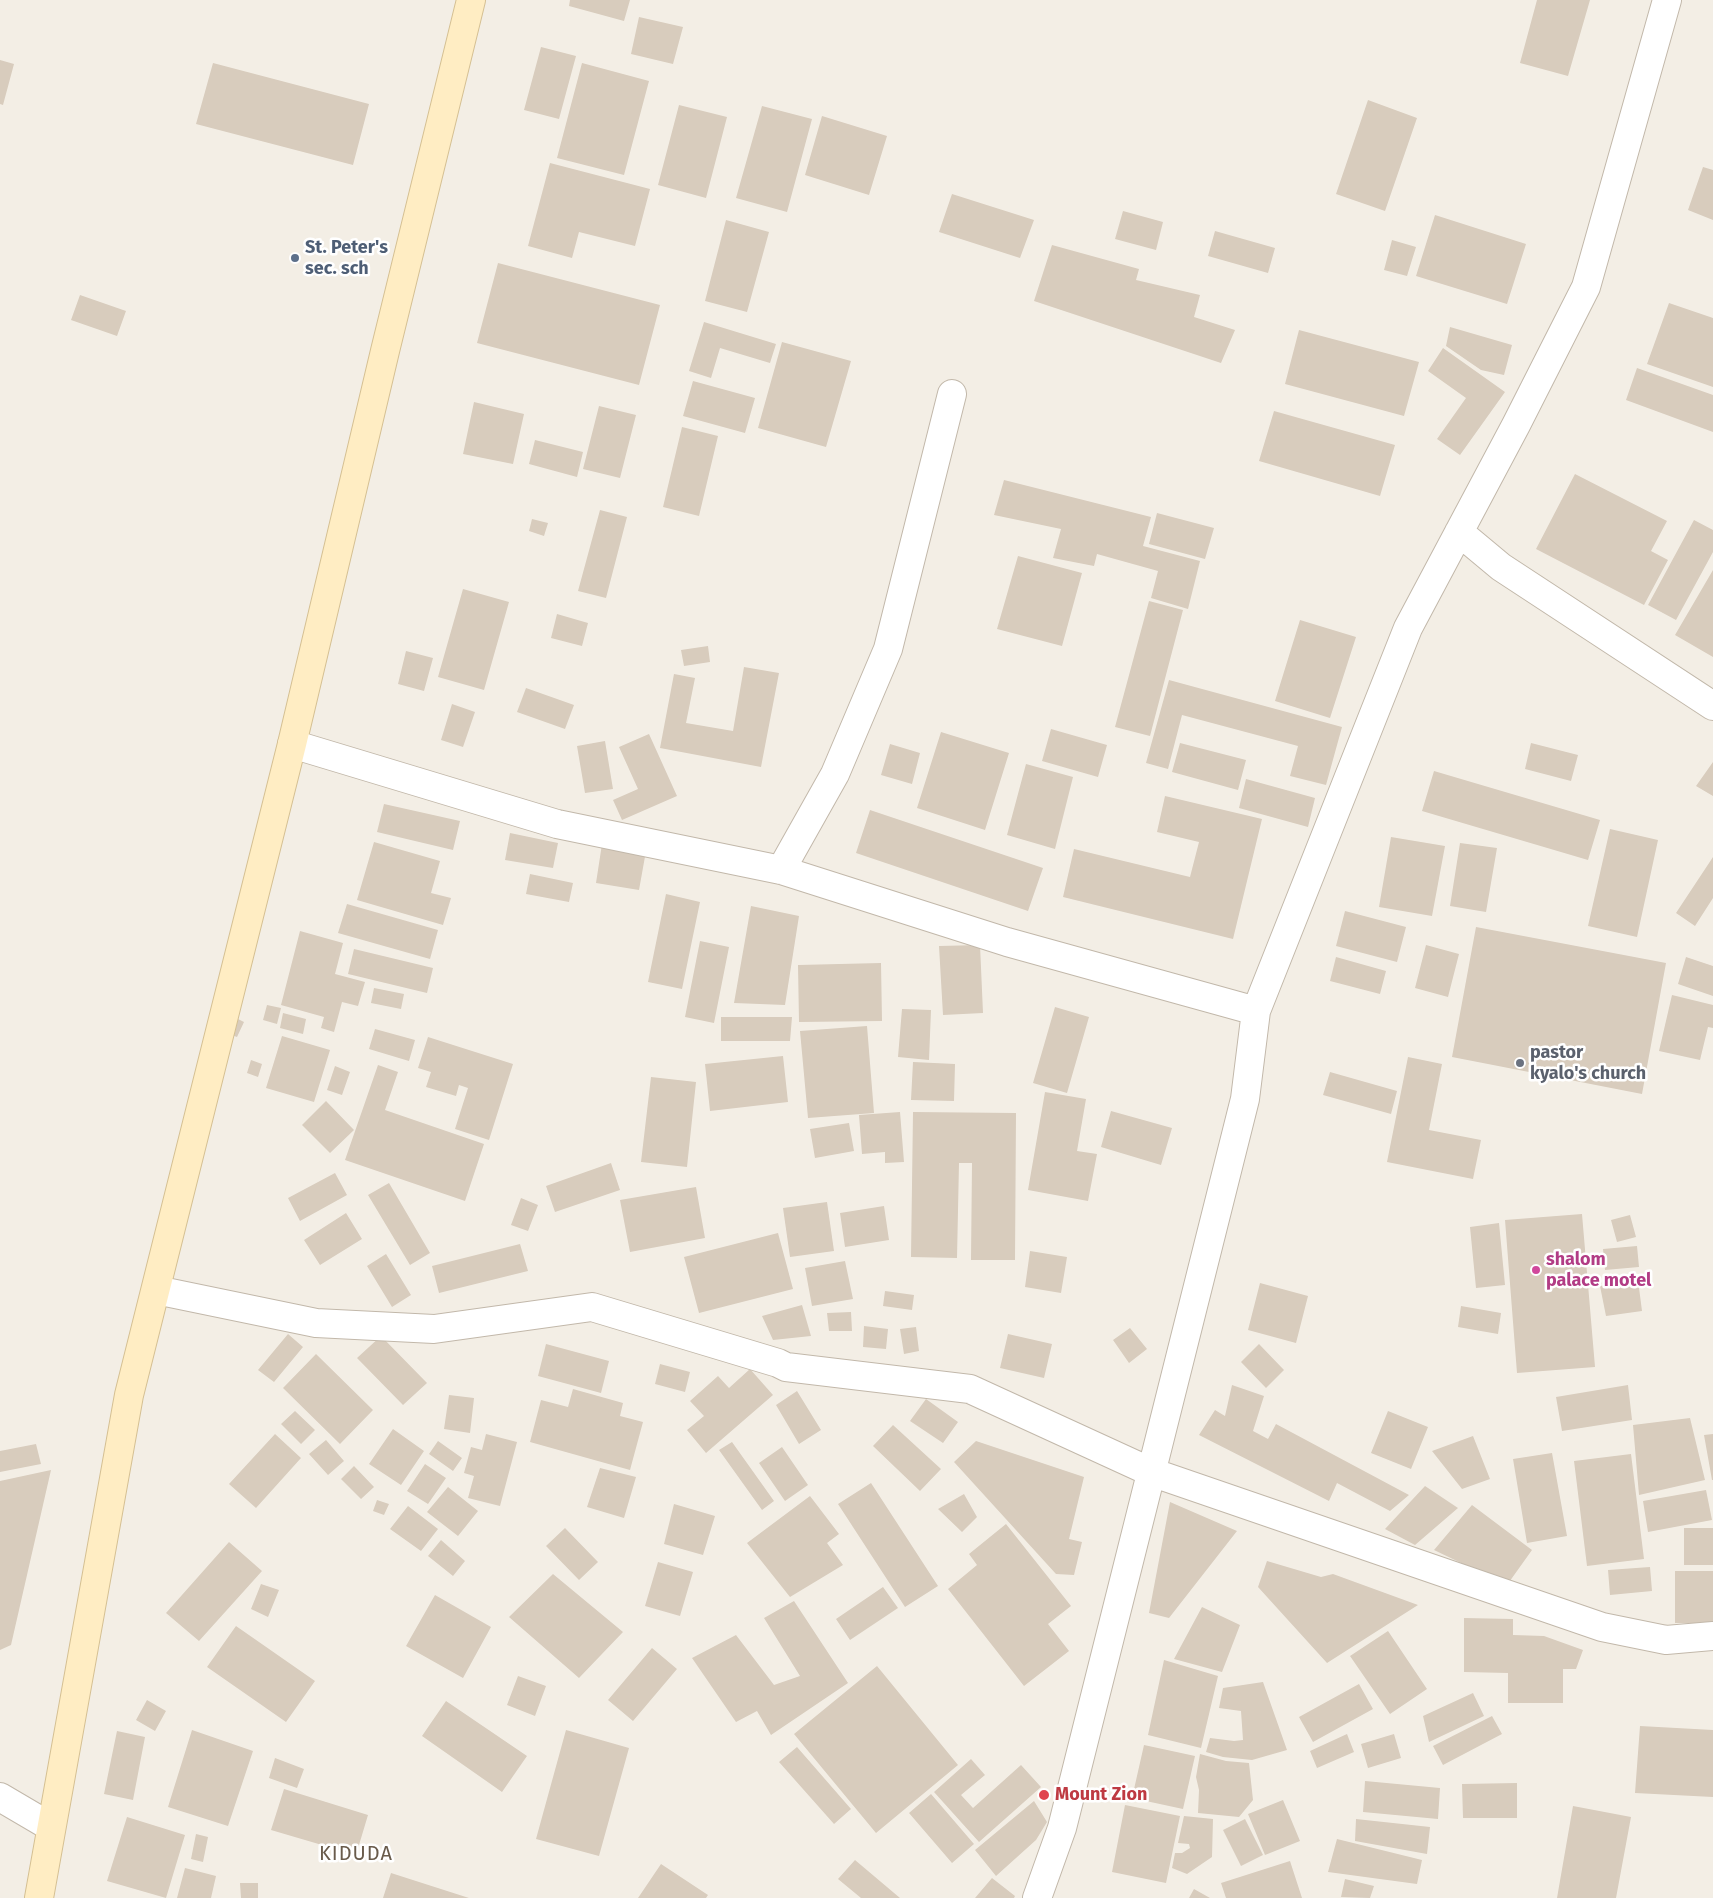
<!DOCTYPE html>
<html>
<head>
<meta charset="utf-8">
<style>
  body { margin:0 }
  canvas { display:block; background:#f3eee5 }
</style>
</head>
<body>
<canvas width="1713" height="1898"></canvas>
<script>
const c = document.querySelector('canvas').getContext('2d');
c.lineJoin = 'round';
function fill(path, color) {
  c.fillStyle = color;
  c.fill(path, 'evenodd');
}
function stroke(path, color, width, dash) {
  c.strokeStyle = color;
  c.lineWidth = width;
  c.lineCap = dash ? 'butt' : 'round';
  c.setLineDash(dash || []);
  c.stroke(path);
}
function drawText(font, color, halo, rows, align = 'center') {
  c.font = font + ' "Fira Sans",sans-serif';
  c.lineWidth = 5;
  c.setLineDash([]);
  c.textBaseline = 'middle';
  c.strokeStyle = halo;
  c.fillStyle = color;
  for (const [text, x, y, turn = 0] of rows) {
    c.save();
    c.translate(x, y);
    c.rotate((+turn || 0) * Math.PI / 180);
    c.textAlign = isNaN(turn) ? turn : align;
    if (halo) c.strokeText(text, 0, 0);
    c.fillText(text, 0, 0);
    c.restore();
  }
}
fill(new Path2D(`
  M570,0H630L624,21L569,6Z
  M1537,0H1590L1568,76L1520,63Z
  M639,17L683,27L673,64L631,54Z
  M541,47L576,56L559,119L524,110Z
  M0,60L14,64L3,105L0,104Z
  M213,63L369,104L353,165L196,124Z
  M582,63L649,81L624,175L557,158Z
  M1368,100L1417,118L1385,211L1336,194Z
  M679,105L727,117L706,198L658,185Z
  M762,106L812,119L787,212L736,198Z
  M822,116L887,136L869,195L805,175Z
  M550,163L650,189L635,246L579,232L572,258L528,246Z
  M1703,167L1713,170V220L1688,210Z
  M952,194L1034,220L1020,258L939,232Z
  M1123,211L1163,222L1156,250L1115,239Z
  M1435,215L1526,244L1507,304L1416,276Z
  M726,220L769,232L747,312L705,301Z
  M1215,231L1275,248L1268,273L1208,256Z
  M1392,240L1416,247L1407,276L1384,270Z
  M1052,245L1139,269L1136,280L1200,295L1194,317L1235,330L1221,363L1034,301Z
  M498,263L660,305L639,385L477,343Z
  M80,295L126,311L117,336L71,320Z
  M1669,303L1713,318V387L1647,364Z
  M704,322L776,344L770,363L720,348L711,378L689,371Z
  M1450,327L1512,345L1504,375L1481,370L1446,346Z
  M1299,330L1419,362L1404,416L1285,384Z
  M782,342L851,361L826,447L758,428Z
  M1443,348L1505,392L1460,455L1437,439L1466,398L1428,371Z
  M1637,368L1713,395V432L1626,400Z
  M693,381L755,398L745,433L683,416Z
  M474,402L524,414L513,464L463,454Z
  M599,406L636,415L620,478L583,469Z
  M1274,411L1395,445L1380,496L1259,461Z
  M682,427L718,436L699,516L663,507Z
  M535,440L583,452L577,477L529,464Z
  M1575,474L1667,521L1651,551L1668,560L1644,605L1536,549Z
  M1004,480L1151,517L1143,546L1200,561L1188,609L1151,598L1158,571L1097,554L1094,566L1053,558L1061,529L994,515Z
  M600,510L627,517L606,598L578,591Z
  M1157,513L1214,528L1205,559L1149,544Z
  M532,519L548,523L544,536L529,531Z
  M1694,520L1713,530V552L1676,620L1648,605Z
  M1018,556L1082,573L1062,646L997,629Z
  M1713,570V657L1675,635Z
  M463,589L509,602L484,690L438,677Z
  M1149,601L1183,610L1150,736L1115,727Z
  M557,614L588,623L582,646L551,638Z
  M1300,620L1356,637L1330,718L1275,701Z
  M708,646L710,662L684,666L681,650Z
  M406,651L433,658L424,691L398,684Z
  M744,667L779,673L761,767L660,748L674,674L695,678L686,723L733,731Z
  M1169,680L1342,727L1326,785L1290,776L1298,746L1182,715L1168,769L1146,763Z
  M526,688L574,705L565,729L517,712Z
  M452,704L475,712L463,747L441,740Z
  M1051,729L1107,745L1098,777L1042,761Z
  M941,732L1009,753L985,830L917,808Z
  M649,734L677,796L622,820L613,800L638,789L619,747Z
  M605,741L613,789L585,793L577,746Z
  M1180,743L1246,760L1238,790L1172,772Z
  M1531,743L1578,755L1571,781L1525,769Z
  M890,744L920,753L912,784L881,775Z
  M1713,762V796L1696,786Z
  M1026,764L1073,777L1055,849L1007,835Z
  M1434,771L1600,820L1588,860L1422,811Z
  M1246,779L1315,798L1308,827L1239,808Z
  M1165,796L1262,819L1233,939L1063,897L1074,849L1190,877L1199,842L1157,832Z
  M384,804L460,821L453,850L377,832Z
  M870,810L1043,868L1028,911L856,853Z
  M1610,829L1658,840L1637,937L1588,926Z
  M510,833L558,843L553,868L505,860Z
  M1391,837L1445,846L1432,916L1379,907Z
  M374,842L440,861L431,893L451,898L443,925L357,900Z
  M1460,843L1497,848L1486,912L1450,906Z
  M602,844L646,851L639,890L596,883Z
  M1713,857V898L1695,926L1676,913Z
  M530,874L573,883L569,902L526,894Z
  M666,894L700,902L682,989L648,982Z
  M347,904L438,930L430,959L338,933Z
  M751,906L799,916L785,1005L734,1003Z
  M1345,911L1406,927L1397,962L1336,946Z
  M1476,927L1666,963L1642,1094L1452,1057Z
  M300,931L343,943L335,974L365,982L358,1006L342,1002L334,1032L321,1028L324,1017L281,1005Z
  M700,941L729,947L714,1023L685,1017Z
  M980,945L983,1013L943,1015L939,946Z
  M1426,945L1459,954L1448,997L1415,988Z
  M354,949L433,968L427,993L348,974Z
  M1336,957L1386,971L1380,994L1330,981Z
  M1686,957L1713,966V996L1678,984Z
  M881,963L882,1021L799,1022L798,965Z
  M374,988L404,994L401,1009L371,1003Z
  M1672,995L1713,1005V1028L1708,1027L1700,1060L1659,1051Z
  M267,1005L281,1008L277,1024L263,1020Z
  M1055,1007L1089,1017L1067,1093L1033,1083Z
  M902,1009L931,1010L929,1060L898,1057Z
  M283,1013L306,1019L303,1034L280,1028Z
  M721,1017H792L790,1041H721Z
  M236,1018L244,1022L237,1037L229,1034Z
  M867,1026L874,1113L808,1118L800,1031Z
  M375,1029L415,1040L409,1061L369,1049Z
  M282,1036L330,1050L314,1102L266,1088Z
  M428,1037L513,1064L489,1140L455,1129L468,1088L459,1085L456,1096L426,1087L431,1072L418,1068Z
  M783,1056L788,1102L710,1111L705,1064Z
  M1408,1057L1442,1064L1429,1130L1481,1140L1473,1179L1387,1162Z
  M251,1060L262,1064L258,1077L247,1073Z
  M913,1062L955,1064L954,1101L911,1100Z
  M378,1065L398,1072L385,1110L484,1144L465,1201L345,1160Z
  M335,1066L350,1072L342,1095L327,1090Z
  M1330,1072L1397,1091L1391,1114L1323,1095Z
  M651,1077L696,1082L687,1167L641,1162Z
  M1045,1092L1086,1099L1077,1151L1097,1154L1088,1201L1028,1190Z
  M326,1101L354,1130L330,1153L302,1125Z
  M1111,1111L1172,1128L1161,1165L1101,1147Z
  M900,1112L904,1162L885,1163V1152L862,1154L859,1115Z
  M913,1112L1016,1113L1015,1260H971L972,1163H959L957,1258L911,1257Z
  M849,1123L854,1151L815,1158L810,1129Z
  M611,1163L620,1190L555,1212L546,1186Z
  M335,1173L347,1195L300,1221L288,1198Z
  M389,1183L430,1253L410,1265L368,1195Z
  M696,1187L705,1238L630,1252L620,1200Z
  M521,1198L538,1205L528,1231L511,1225Z
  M827,1202L834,1251L790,1257L783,1208Z
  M884,1206L889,1240L845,1247L840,1213Z
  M346,1213L362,1239L320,1265L304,1240Z
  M1582,1214L1595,1367L1517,1373L1505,1220Z
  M1630,1215L1636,1237L1617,1242L1611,1220Z
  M1499,1223L1505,1285L1476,1288L1470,1227Z
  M778,1233L793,1289L699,1313L684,1257Z
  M520,1244L528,1271L439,1293L432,1266Z
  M1637,1246L1639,1267L1605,1270L1603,1249Z
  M1030,1251L1067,1257L1061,1293L1025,1287Z
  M386,1254L411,1295L392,1307L367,1266Z
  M845,1261L853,1299L812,1306L805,1268Z
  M1638,1280L1642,1311L1606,1316L1600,1286Z
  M1260,1283L1308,1296L1296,1343L1248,1330Z
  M885,1291L914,1295L912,1310L883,1306Z
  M802,1305L811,1336L773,1340L762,1316Z
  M1461,1306L1501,1313L1498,1334L1458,1327Z
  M851,1312L852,1331H829L827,1313Z
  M864,1326L888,1329L886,1349L863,1347Z
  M916,1327L919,1351L904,1354L900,1329Z
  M1130,1328L1147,1349L1129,1363L1113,1340Z
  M288,1334L303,1347L274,1382L258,1370Z
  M1008,1334L1052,1344L1044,1378L1000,1368Z
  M381,1336L427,1383L403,1405L357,1358Z
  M546,1344L609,1361L601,1393L538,1376Z
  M1259,1344L1284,1370L1266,1388L1241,1362Z
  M316,1354L373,1410L340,1444L283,1388Z
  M660,1364L690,1372L685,1392L655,1384Z
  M750,1369L773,1395L706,1453L687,1430L704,1416L690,1401L718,1376L729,1388Z
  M1232,1385L1264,1396L1253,1431L1268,1439L1276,1424L1409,1495L1390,1511L1337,1483L1329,1501L1199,1435L1215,1410L1225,1416Z
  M1628,1385L1632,1420L1562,1431L1556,1397Z
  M573,1389L623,1403L620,1416L643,1422L630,1470L530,1442L541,1400L568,1407Z
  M797,1391L821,1430L799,1444L776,1405Z
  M449,1395L474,1398L470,1433L444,1429Z
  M926,1399L958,1422L943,1443L910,1421Z
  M295,1411L315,1430L301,1444L281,1424Z
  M1388,1411L1428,1427L1411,1469L1371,1453Z
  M1690,1418L1705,1480L1639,1495L1633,1425Z
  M893,1425L941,1469L920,1491L873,1446Z
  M393,1429L424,1451L401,1485L369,1464Z
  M275,1434L301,1458L256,1508L229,1484Z
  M486,1434L517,1442L500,1506L468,1498L474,1476L464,1473L471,1447L482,1450Z
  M1713,1434V1480H1712L1704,1435Z
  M1473,1436L1490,1479L1462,1489L1432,1451Z
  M326,1440L344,1461L328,1475L309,1454Z
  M438,1441L462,1458L453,1471L429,1454Z
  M976,1441L1084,1477L1069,1539L1082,1542L1074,1575L1056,1574L954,1462Z
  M732,1442L774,1501L762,1510L719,1450Z
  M36,1444L41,1464L0,1472V1451Z
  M782,1447L808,1485L785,1501L759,1463Z
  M1552,1453L1567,1536L1527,1543L1513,1459Z
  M1631,1454L1644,1559L1587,1566L1574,1461Z
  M425,1464L446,1478L428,1504L407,1491Z
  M354,1466L374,1487L361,1499L341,1479Z
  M600,1468L636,1477L624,1518L587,1507Z
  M51,1470L11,1645L0,1650V1481Z
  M871,1483L938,1586L905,1607L838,1504Z
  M1425,1486L1458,1508L1415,1545L1385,1529Z
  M448,1487L478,1511L458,1536L427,1512Z
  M1706,1490L1712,1520L1648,1532L1643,1501Z
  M964,1494L977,1517L962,1532L938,1509Z
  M810,1496L839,1534L827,1543L843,1565L790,1597L747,1543Z
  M377,1500L389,1504L384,1515L373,1511Z
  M1170,1502L1237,1531L1169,1618L1149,1613Z
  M674,1504L715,1516L703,1555L664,1544Z
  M1472,1505L1532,1550L1507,1585L1434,1550Z
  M408,1506L438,1529L421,1551L390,1529Z
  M1006,1524L1071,1606L1048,1624L1069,1651L1024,1686L948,1589L977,1565L969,1554Z
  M565,1528L598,1562L579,1580L546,1546Z
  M1684,1528H1713V1565H1684Z
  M441,1540L465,1561L453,1576L428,1556Z
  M229,1542L262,1571L199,1641L166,1613Z
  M1267,1561L1321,1577L1333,1574L1418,1605L1327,1663L1258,1587Z
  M658,1562L693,1572L680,1616L645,1606Z
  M1650,1567L1652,1591L1610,1595L1608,1570Z
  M1675,1571H1713V1623H1675Z
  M553,1574L623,1632L579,1678L509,1617Z
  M261,1584L279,1590L268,1617L251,1609Z
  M883,1587L898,1608L850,1640L836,1619Z
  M435,1595L491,1627L463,1678L406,1646Z
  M794,1601L848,1683L771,1735L757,1711L736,1722L692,1658L736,1635L774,1685L800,1676L764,1618Z
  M1202,1607L1240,1625L1222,1672L1174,1659Z
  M1464,1618L1513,1619V1635L1544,1636L1583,1650L1576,1669H1563V1703H1508V1673L1464,1672Z
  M236,1626L315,1681L286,1722L207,1667Z
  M1388,1631L1427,1689L1390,1714L1350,1656Z
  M652,1648L677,1669L633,1721L608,1700Z
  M1164,1660L1218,1676L1201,1748L1148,1735Z
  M877,1666L958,1765L876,1833L794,1734Z
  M518,1676L546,1686L535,1716L507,1705Z
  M1263,1682L1287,1750L1252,1760L1223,1757L1206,1752L1210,1738L1234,1741L1243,1740L1241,1711L1219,1708L1223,1688Z
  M1359,1684L1373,1709L1313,1742L1299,1717Z
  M1473,1693L1484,1716L1429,1742L1423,1716Z
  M147,1700L166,1711L155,1731L136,1720Z
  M446,1701L527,1756L502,1792L422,1736Z
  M1492,1716L1502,1734L1443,1765L1433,1746Z
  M1640,1726L1713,1730V1797L1635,1793Z
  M192,1730L253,1751L228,1826L168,1807Z
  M566,1730L629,1748L599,1856L536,1839Z
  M117,1731L145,1737L133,1800L104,1794Z
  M1347,1734L1354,1752L1317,1768L1310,1751Z
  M1394,1734L1401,1758L1368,1768L1361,1744Z
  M1144,1745L1195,1756L1183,1809L1132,1798Z
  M797,1747L851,1809L834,1824L779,1762Z
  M1200,1754L1226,1761L1249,1763L1253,1800L1239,1817L1198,1813L1199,1790L1196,1777Z
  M275,1758L304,1769L297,1788L269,1778Z
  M971,1759L985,1775L961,1795L973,1808L1021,1765L1041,1787L979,1842L934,1792Z
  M1365,1781L1440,1788L1438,1819L1363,1812Z
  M1517,1783V1818H1463L1462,1784Z
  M284,1789L368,1815L356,1855L271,1830Z
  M931,1794L974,1844L952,1863L909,1813Z
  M1283,1800L1300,1841L1265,1855L1248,1814Z
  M1034,1801L1047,1822L1036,1840L996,1876L975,1850Z
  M1125,1805L1180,1816L1166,1883L1112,1872Z
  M1573,1806L1631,1817L1616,1898H1557Z
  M1184,1816L1213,1819L1212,1857L1187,1874L1172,1868L1175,1853H1182L1190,1848L1189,1844L1178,1843Z
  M127,1817L185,1835L166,1898L107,1881Z
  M1245,1819L1263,1855L1241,1866L1223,1830Z
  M1356,1819L1430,1827L1427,1854L1355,1841Z
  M196,1834L208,1837L203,1862L191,1859Z
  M1337,1839L1422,1860L1417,1884L1328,1872Z
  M855,1860L900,1898H861L838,1879Z
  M1290,1861L1302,1898H1226L1221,1883Z
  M661,1864L708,1895L706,1898H638Z
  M185,1868L216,1876L211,1898H177Z
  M391,1873L469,1898H383Z
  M992,1878L1015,1896L1014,1898H975Z
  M1345,1879L1374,1886L1370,1898L1341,1897Z
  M240,1883H258V1898H241Z
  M1194,1889L1210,1898H1189Z`), '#d8ccbd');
const street = new Path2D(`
  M1459,532L1501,567L1713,706
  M292,744L557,824L781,870L1007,942L1256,1011
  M781,870L835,774L888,649L952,394
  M156,1290L316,1323L434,1329L592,1307L778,1363L786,1367L970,1389L1151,1472L1602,1627L1666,1640L1713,1636
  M0,1797L51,1827
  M1037,1898L1062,1828L1245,1099L1256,1011L1408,628L1516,425L1586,287L1667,0`);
const secondary = new Path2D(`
  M39,1898L129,1395L292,744L385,351L471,0`);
stroke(street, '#c2b8aa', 30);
stroke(secondary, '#d5c093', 30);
stroke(street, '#fff', 28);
stroke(secondary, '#ffedc3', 28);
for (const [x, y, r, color] of [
  [295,258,5,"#5c6f8a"],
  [1520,1063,5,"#6b7280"],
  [1536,1270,5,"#d1479c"],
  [1044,1795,6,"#e0444e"]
]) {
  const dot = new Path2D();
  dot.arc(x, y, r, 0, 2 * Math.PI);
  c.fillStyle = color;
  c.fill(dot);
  stroke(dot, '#fff', 2);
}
drawText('bold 18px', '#4e5e75', '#fff', [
  ["St. Peter's",305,248],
  ["sec. sch",305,269]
], 'left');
drawText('bold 18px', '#5b616d', '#fff', [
  ["pastor",1530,1053],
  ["kyalo's church",1530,1074]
], 'left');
drawText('bold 18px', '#b23c85', '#fff', [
  ["shalom",1546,1260],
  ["palace motel",1546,1281]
], 'left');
drawText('bold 18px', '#be3a42', '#fff', [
  ["Mount Zion",1055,1795]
], 'left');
c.letterSpacing = '1px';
drawText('20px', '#695b4b', '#fff', [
  ["KIDUDA",356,1854]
]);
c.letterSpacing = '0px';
</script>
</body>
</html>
